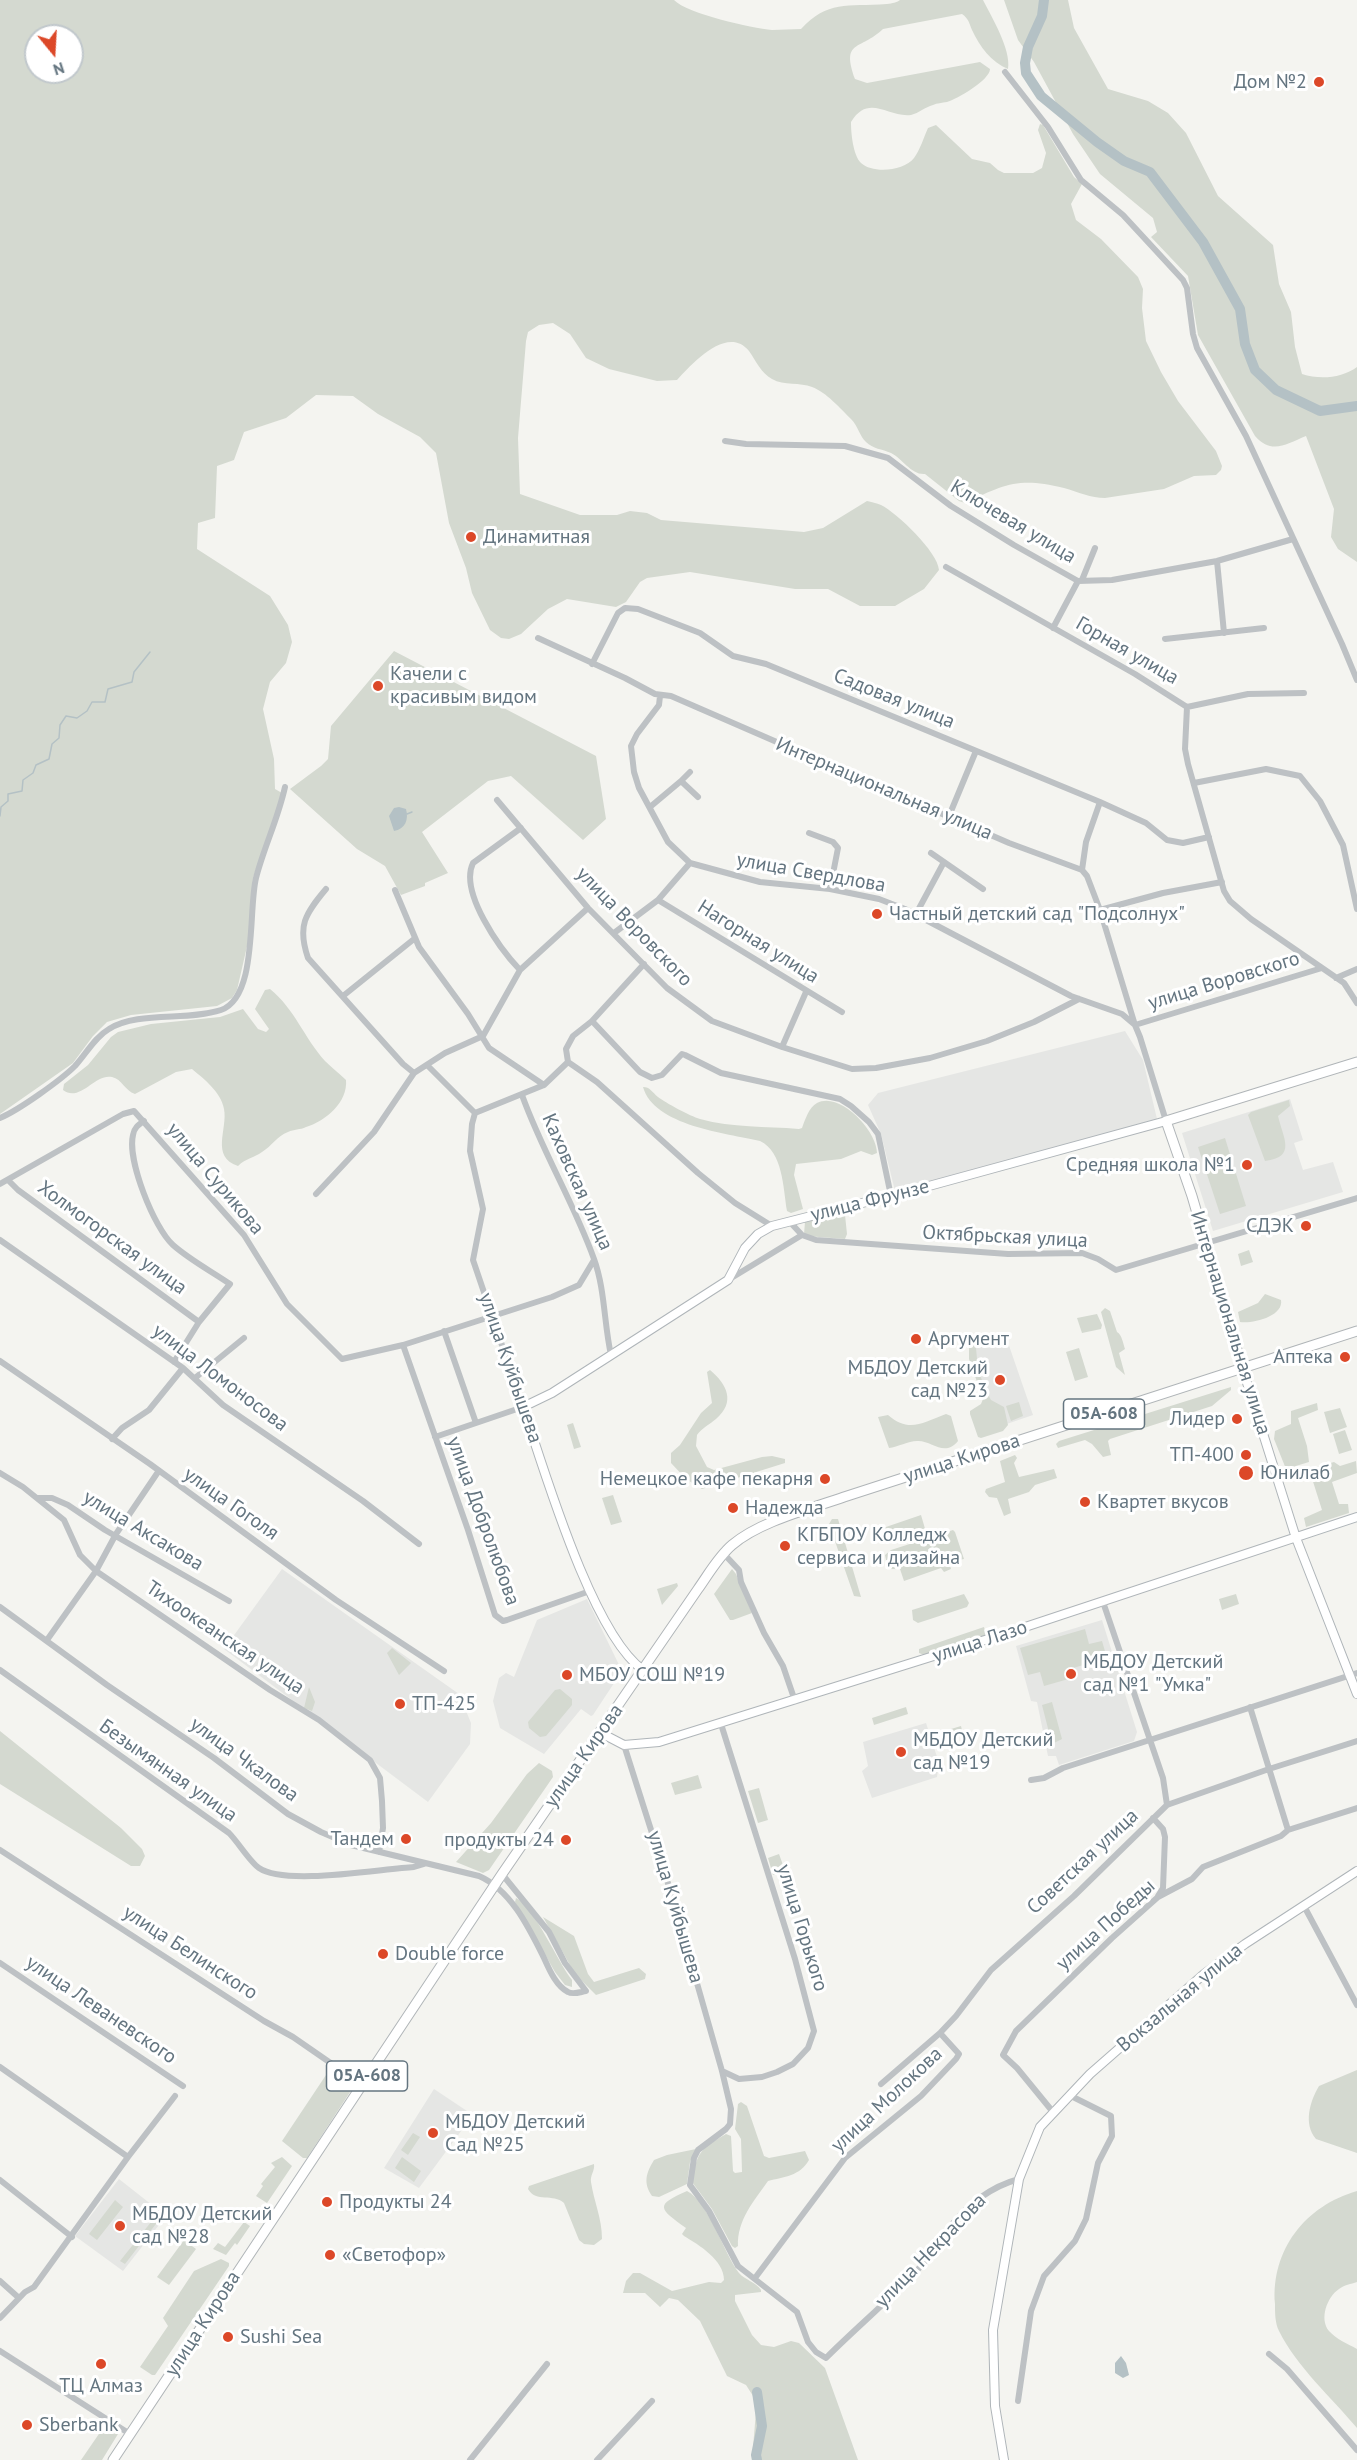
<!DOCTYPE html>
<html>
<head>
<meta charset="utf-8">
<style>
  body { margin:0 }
  #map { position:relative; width:1357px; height:2460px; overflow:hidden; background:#f4f4f0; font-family:"PT Sans",sans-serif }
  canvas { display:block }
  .north { position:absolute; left:24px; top:24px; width:60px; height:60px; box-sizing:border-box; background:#fff; border:2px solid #c1c8cc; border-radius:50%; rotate:162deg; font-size:16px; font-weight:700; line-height:24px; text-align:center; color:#647580 }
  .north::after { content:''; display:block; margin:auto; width:21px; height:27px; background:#dc4828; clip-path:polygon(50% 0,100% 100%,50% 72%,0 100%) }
</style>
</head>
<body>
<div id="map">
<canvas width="1357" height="2460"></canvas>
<div class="north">N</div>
</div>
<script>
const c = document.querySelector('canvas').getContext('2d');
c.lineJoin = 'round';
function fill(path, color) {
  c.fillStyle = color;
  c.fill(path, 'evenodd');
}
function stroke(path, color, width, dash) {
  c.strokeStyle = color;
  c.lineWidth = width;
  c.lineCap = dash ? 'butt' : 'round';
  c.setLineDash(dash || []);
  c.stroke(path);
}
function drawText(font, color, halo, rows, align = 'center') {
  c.font = font + ' "PT Sans",sans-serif';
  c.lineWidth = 6;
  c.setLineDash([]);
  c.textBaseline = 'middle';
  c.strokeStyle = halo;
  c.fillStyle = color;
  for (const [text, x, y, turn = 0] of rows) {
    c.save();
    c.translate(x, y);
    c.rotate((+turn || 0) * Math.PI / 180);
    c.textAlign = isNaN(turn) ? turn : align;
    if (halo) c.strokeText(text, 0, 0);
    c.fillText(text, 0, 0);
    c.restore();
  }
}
fill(new Path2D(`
  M1125,1031L1143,1060L1157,1119L895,1191L881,1134L868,1105L878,1093Z
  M1290,1099L1303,1140L1294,1143L1303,1170L1333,1162L1343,1192L1213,1231L1182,1133Z
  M1005,1334L1033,1415L995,1428L968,1346Z
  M282,1569L459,1694L471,1723L470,1744L428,1802L224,1649Z
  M587,1599L622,1671L593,1715L591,1716L581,1709L544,1754L500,1728L493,1701L499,1678L506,1673L514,1677L537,1620Z
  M1102,1620L1137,1732L1134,1741L1059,1765L1056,1756H1048L1037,1702L1031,1701L1016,1646Z
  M926,1723L939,1763L937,1777L872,1798L862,1771L868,1766L863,1742Z
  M434,2089L473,2115L419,2188L384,2168Z
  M119,2179L166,2216L123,2271L75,2236Z`), '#e5e6e4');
fill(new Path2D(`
  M0,0H674C687,14 752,28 772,30C782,30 791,29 801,29C828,0 846,7 887,4C893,3 896,3 900,0H983C992,18 1011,49 1008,69C991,62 980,47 972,30C969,23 969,19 962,14L883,29C860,51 841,39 855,79L867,83L980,62L990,69C990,80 957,99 947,102C942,103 937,103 933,105C925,107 919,113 911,115C888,118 869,93 851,122C851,133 853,155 861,163C873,174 904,171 914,158C920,150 924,137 928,128L936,125L972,159L990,163L998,170L1004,173H1033L1042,168L1046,153L1038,130L1040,124L1043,125L1074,177L1082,184L1071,204L1076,220L1101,239L1138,277L1143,289L1142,308L1146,341L1161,372L1178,401L1216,451L1222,466L1221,470L1216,475L1194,476L1164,489L1105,498C1091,498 1078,492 1064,488C1019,477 1005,484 965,503L959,501L925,474C911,475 903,459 891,453C882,449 873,449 866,442C860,437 858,426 851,419C841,409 826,392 812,387C800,382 784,386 772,379C761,373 756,361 749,351C727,324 691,365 677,380L657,381L609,369L586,358L570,334L553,323L539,325L528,332L526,341L518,438L520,494L580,515H617L630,511L647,513L661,520L804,532L823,528L867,501C871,502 877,503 881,505C897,513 938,552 939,570L924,589L895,606H860L828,589H795L690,572L647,578L640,582L626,602L616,607L567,599L548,609L521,634L509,639L501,638L490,630L472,593L466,568L449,523L436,453L420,437L378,414L353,396L316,395L286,418L244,432L234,460L217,466L215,518L198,523L197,549L270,596L288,625L292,642L286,663L270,682L263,709L274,759L275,789L282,793L253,878L248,942L237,990L232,998L217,1006L131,1015L107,1022L93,1036L73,1063L0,1114ZM36,36H72V72H36Z
  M1004,0H1068L1074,28L1108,89L1148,101L1168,113L1186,133L1218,196L1273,245L1279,284L1291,312L1295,347L1302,374C1320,380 1342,378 1357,367V562L1338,549L1331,537L1334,509L1306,436C1286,444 1272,455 1255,436L1198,335L1188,276L1151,237L1157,232L1153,218L1100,174L1073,134L1034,62L1018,40Z
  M394,651L596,756L606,819L583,840L511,776L488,781L422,832L448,873L425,883V886L401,895L385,866L357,849L290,789L321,766L328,759L331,726Z
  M270,989C294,1008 305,1039 325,1061C331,1067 339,1073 346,1080C348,1102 326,1121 306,1127C300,1130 294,1129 288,1132C277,1136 272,1146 262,1152C254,1158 246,1158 238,1166C210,1157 228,1129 224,1109C221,1092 204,1079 192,1069L176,1072L135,1094C125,1091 122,1079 112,1077C95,1073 80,1103 63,1090L64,1084L88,1065L111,1037L118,1032L151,1024L220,1017L243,1009L258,1029L266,1032L269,1029L255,1009L265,990Z
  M643,1087C650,1087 652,1092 658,1097C666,1103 690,1116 700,1119C733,1128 765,1126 799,1129L802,1128C805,1120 809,1107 817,1103C840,1091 877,1131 877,1153L872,1155L861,1151L841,1159L796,1164L794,1175L803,1209L791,1213L787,1211C783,1187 783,1152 760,1141C726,1133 654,1126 643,1087Z
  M1289,1100L1290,1106L1278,1116C1283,1138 1297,1157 1265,1161L1248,1115L1251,1112Z
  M1225,1138L1246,1206L1220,1214L1198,1147Z
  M845,1215L847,1234L845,1239L806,1236L804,1234L805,1222Z
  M1249,1250L1253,1262L1241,1266L1238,1254Z
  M1265,1294L1281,1300C1284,1316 1253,1324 1240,1322L1238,1312L1258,1303Z
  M1105,1308L1110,1311L1117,1332C1122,1335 1123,1343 1125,1349L1119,1353L1125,1375L1116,1367L1101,1312Z
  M1097,1314L1102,1325L1101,1329L1082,1333L1077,1318Z
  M973,1342L976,1348L978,1370L987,1393L991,1400L1004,1407L1008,1425L1003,1431L981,1438L978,1437L970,1414V1411L981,1404L983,1399L969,1359V1345Z
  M1079,1348L1088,1377L1075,1381L1066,1352Z
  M710,1370C727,1384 736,1402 716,1419C710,1424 702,1428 697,1435L696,1446L707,1467L714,1470L762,1457L772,1456L785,1459V1463L702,1489L686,1479L671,1463V1453L680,1445L701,1413L712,1403L707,1372Z
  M1231,1387V1390L1212,1406L1110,1439L1108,1441L1111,1455L1103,1457L1092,1444L1085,1440L1058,1448L1056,1444L1059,1441Z
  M1019,1402L1023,1416L1011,1421L1006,1406Z
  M1317,1403L1318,1410L1298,1418L1307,1446L1309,1462L1286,1469L1274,1439L1275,1431L1291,1424V1411Z
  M1340,1408L1347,1427L1330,1433L1324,1412Z
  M946,1414L951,1416L958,1441C944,1458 932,1440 917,1441C908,1441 898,1447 889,1448L878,1417L888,1415C909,1433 922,1423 946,1414Z
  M573,1423L581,1447L574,1449L567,1425Z
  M1345,1430L1352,1450L1339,1454L1333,1434Z
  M1015,1455L1017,1458L1014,1463L1019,1477L1054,1469L1057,1478L1035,1485L1029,1492L1008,1499L1011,1513L1004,1516L997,1498L989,1497L985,1492L986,1489L1005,1482L1000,1461Z
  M1356,1461L1357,1473L1332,1482L1339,1504H1348L1349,1513L1306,1527L1304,1518L1322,1510L1309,1469L1334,1462L1340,1466Z
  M613,1495L622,1522L611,1525L602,1498Z
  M921,1515L926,1532L888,1544L883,1528Z
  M832,1519H838L861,1597L854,1596L829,1524Z
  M953,1530L955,1532L964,1559L949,1562L951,1569L944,1572L941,1568L904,1581L900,1569H888L885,1555L891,1550Z
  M732,1569L736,1574L752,1613L733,1620H730L714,1594Z
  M677,1583L678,1586L662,1605L657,1589Z
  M964,1594L969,1603L967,1607L918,1623L913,1620L912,1610Z
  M1236,1594L1239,1604L1222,1610L1219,1599Z
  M984,1627L986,1636L924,1655L919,1653V1649Z
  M1085,1629L1089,1644L1102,1641L1109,1665L1096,1669L1093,1662L1070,1669L1072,1678L1044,1686L1040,1672L1028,1675L1020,1648Z
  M392,1648L411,1663L399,1675L387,1653Z
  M309,1687L315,1702L312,1711L304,1708Z
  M560,1689L572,1699V1705L546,1736L540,1737L529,1728L528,1722L555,1690Z
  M1052,1702L1062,1739L1052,1744L1042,1705Z
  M906,1707L908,1714L874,1725L872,1718Z
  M961,1726L963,1735L944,1741L941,1732Z
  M0,1731L121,1828L142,1849L145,1856L140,1866H131L0,1784Z
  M539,1763L552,1771L553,1777L489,1870L483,1873L456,1862L491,1823L527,1774Z
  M698,1775L702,1788L675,1795L671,1783Z
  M759,1788L768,1820L758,1823L748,1791Z
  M779,1854L783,1865L779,1874L773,1875L768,1858Z
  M516,1898C535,1908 557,1961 572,1980V1987L565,1985L555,1972L515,1902Z
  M543,1917L574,1936L588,1974L594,1982L639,1968L646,1974L645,1979L596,1995L575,1974Z
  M1357,2070V2153L1316,2139C1303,2124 1310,2101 1319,2086Z
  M328,2072L352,2089L307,2158H303L282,2141Z
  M741,2102L747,2106L764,2156L769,2158L805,2151L809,2160C800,2176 784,2177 768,2181C754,2201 737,2220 738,2246L735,2248L732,2246L712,2209L692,2182C697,2152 700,2149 726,2134L731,2136L733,2171L735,2173L742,2172L741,2139L735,2129L738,2104Z
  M413,2133L420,2137L408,2155L401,2150Z
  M696,2149L690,2162L687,2184L659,2197L652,2196C643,2183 646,2173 654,2160L667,2155Z
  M282,2157L292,2166L267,2203L256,2196L263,2186L261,2184L275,2167L271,2163Z
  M402,2157L421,2171L414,2182L395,2168Z
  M594,2164C595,2171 590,2175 591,2182C594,2202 602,2218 602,2239L594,2245L584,2244L579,2240L564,2203C553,2193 536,2203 528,2189L529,2186Z
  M687,2191C709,2202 724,2254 739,2273C745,2280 756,2282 761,2290V2292L735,2295V2301L752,2335L761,2345L774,2347L791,2341L799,2343L825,2368L858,2460H752L756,2411L755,2399L746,2385L727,2376L700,2321L678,2300L669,2298L660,2307L645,2293H623L626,2281L633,2273H640L672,2291L709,2282L721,2283L724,2280C724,2260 699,2245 684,2236L682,2234L686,2228C658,2208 655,2205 687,2191Z
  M1357,2191V2282C1351,2284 1344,2285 1339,2289C1327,2297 1319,2319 1329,2331C1336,2339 1348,2344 1357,2349V2428C1331,2397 1297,2367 1279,2331C1275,2323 1275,2313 1275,2304C1271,2250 1305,2206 1357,2191Z
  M115,2200L123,2207L97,2240L89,2234Z
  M155,2217L159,2220L125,2264L120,2261Z
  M244,2222L250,2226L237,2245L235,2243L226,2255L213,2249L218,2243L225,2247Z
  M184,2240L196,2249L169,2285L157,2277Z
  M221,2259L229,2263V2266L155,2375H152L140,2367L168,2326L163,2318L194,2271Z
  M103,2428H106L118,2434L102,2460H81Z`), '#d4d9d0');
fill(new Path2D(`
  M399,807L406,809C409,820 405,829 394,831L389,816L394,808Z
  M1121,2356L1126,2363L1129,2375L1123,2378L1115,2373V2363Z`), '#b4c1c5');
stroke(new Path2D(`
  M407,814L412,812
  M0,816L1,807L8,801V794L22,791L23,780L33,773L36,765L49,759L52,744L59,738L60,725L66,716L77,718L87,711L92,702H105L108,689L132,682L134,672L150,652`), '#b4c1c5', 1.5);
stroke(new Path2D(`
  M1044,0L1042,16L1028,47L1025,63L1026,73L1041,96L1097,142L1124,161L1150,172L1203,242L1240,309L1245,344L1255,370L1276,390L1320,411L1357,406
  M757,2392L762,2426L756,2455L757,2460`), '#b4c1c5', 10);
const secondary = new Path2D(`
  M1242,1367L1296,1538L1357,1694
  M643,1670C592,1634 544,1469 523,1407L552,1393L728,1280L745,1248L758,1234L772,1226L929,1186L1166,1121
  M601,1733L624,1745L659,1742L1004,1634L1357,1517
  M1004,2460L995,2406L993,2330L1019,2179L1040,2127L1090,2074L1204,1974L1245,1944L1357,1871`);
const primary = new Path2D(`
  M1242,1367L1192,1196L1166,1121L1357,1062
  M113,2460L502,1874L698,1589C708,1575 718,1557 732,1545C760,1521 810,1509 844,1497L1357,1331`);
stroke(secondary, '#afb5b9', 10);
stroke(primary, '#b0b5b8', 11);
stroke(new Path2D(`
  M1005,72L1048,127L1081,180L1123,215L1183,280L1187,288L1193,334L1197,348L1246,436L1342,644L1357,680
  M725,441L746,444L845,446L888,458L951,506L1014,545L1078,581L1112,580L1217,561L1293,539
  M1217,561L1224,633
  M946,567L1135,674L1187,707
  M1082,580L1095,548
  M1053,628L1078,581
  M538,638L625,678L655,694L671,696L1009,843L1082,870L1087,876L1100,910L1135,1025L1322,968
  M1165,639L1264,628
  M592,664L618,613L625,608L638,609L700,633L733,656L766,664L1100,802L1146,823L1167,840L1183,843L1209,837
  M660,696L659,705L637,734L631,746L634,772L639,788L668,842L690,863L760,882L830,889L879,899L905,909L1071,996L1122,1014L1135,1025L1140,1037L1166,1121
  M1187,707L1185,749L1188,764L1224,891L1230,901L1251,919L1344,983L1357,1003
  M1187,707L1248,694L1304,693
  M681,781L690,772
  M1194,783L1266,769L1300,776L1320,801L1343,845L1357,909
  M497,800L588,908L667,988L712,1021L782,1047L852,1069L876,1068L930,1058L987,1041L1034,1022L1079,999
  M650,807L681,781L698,797
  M949,816L976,751
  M809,833L833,842L838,848L830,889
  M931,853L983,889
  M1082,870L1086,842L1100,802
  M326,889C305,914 297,926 308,958L403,1064L414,1073
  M395,890L419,947L468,1014L489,1048L544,1085
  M658,900L842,1012
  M1100,910L1163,893L1222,882
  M916,914L944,862
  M614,933L658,900L690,863
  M520,970C500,949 459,892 473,863L521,828
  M1336,978L1357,969
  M343,996L414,939
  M592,1021L640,1072L652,1078L662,1075L682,1054L685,1055L721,1073L840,1099L851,1106L869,1122L878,1134L891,1196
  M782,1047L806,992
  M568,1062L597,1082L698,1173L735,1203L772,1226
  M568,1062L566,1049L573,1036L592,1021L644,964
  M427,1065L475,1113L472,1124L470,1151L483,1209L473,1260L523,1407L435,1437
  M522,1095C542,1151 574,1203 594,1259C605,1289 604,1324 611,1355
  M475,1113L544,1085L568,1062
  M0,1118C19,1110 61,1080 75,1066C86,1054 95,1037 109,1029C137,1011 188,1021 221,1010C258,997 248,910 256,878C264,847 278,819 285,787
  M144,1121C138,1125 134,1128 133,1135C127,1160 154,1228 173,1245C190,1260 211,1271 230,1284L199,1322L174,1362
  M8,1180L18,1190L199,1322
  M0,1184L123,1114L134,1111L244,1235L287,1304L342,1359L403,1345L552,1297L579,1285L594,1260
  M316,1194L374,1132L414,1073L445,1053L483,1036L520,970L588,908
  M789,1221L802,1235L816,1240L1008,1254L1082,1253L1098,1259L1116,1270L1357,1198
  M0,1240L183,1368L223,1405L363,1501L419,1544
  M728,1280L802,1235
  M444,1331L476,1423
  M403,1345L468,1530L495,1615L503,1621L507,1620L590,1591
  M0,1361L150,1464L336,1600L444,1671
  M195,1378L244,1338
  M112,1439L122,1428L149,1410L183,1368
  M0,1473L23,1487L64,1520L80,1555L96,1571L270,1690L319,1720L370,1760L380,1778L382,1801L383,1828L379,1852
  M38,1498H52L68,1505L105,1530L229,1601
  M724,1554L739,1570L741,1582L764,1633L783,1666L795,1701
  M1103,1602L1163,1778L1167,1805
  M0,1607L107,1685L214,1758L288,1814L321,1832L351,1845L479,1876C511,1890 529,1928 544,1958C549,1969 556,1986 568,1992C573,1995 580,1992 586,1991L565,1963L549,1932L502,1874
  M47,1640L96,1571L116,1534L158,1472
  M0,1670L229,1833C238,1842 250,1862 259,1868C285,1886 379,1869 414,1867L424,1864
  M1250,1707L1288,1830
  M721,1724L795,1959L814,2031L808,2048L793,2064L777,2072L762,2077L739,2079L722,2071
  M624,1745L673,1899L722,2071L731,2109L730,2124L726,2129L698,2150L694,2158L690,2185L709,2211L738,2266L797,2312L808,2342L816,2352L826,2358C857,2327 892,2298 922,2265C931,2256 938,2243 946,2232C965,2207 989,2187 1019,2179
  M1031,1780L1044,1778L1063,1768L1357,1673
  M1153,1818L1163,1829L1165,1837L1163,1888L1158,1896
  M0,1850L264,2021L293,2037L361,2084
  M1304,1906L1357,2005
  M0,1963L183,2086
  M0,2067L128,2157
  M881,2084L940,2033L956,2016L991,1970L1074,1896L1167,1805L1269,1769L1357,1741
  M1053,2112L1017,2068L1003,2055L1016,2031L1112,1938L1158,1897L1192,1879L1203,1867L1281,1836L1288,1830L1357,1808
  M0,2180L72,2237
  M755,2278L845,2158L921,2096L956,2059L959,2054L940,2033
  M0,2281L19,2298
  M0,2318L25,2292L34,2287L128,2157L175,2096
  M0,2351L130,2434
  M1269,2354L1287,2369L1357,2450
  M1018,2401L1031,2311L1044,2276L1075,2241L1086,2219L1098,2163L1112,2136L1111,2116L1069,2095
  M470,2460L547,2364
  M597,2460L652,2401`), '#bdc1c4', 6);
stroke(secondary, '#fff', 8);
stroke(primary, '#fff', 9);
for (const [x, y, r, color] of [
  [1319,82,6,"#dc4828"],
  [471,537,6,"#dc4828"],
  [378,686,6,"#dc4828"],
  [877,914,6,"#dc4828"],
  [1247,1165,6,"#dc4828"],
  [1306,1226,6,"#dc4828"],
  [916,1339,6,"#dc4828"],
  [1345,1357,6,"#dc4828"],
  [1000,1380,6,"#dc4828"],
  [1237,1419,6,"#dc4828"],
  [1246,1455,6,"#dc4828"],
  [1246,1473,8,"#dc4828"],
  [825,1479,6,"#dc4828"],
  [1085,1502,6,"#dc4828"],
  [733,1508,6,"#dc4828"],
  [785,1546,6,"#dc4828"],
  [1071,1674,6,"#dc4828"],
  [567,1675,6,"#dc4828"],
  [400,1704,6,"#dc4828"],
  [901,1752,6,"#dc4828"],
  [406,1839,6,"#dc4828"],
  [566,1840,6,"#dc4828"],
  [383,1954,6,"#dc4828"],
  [433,2133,6,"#dc4828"],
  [327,2202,6,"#dc4828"],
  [120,2226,6,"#dc4828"],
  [330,2255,6,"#dc4828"],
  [228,2337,6,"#dc4828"],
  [101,2364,6,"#dc4828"],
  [27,2425,6,"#dc4828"]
]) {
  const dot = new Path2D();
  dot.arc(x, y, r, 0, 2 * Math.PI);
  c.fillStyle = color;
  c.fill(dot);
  stroke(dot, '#fff', 2);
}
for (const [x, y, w] of [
  [1104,1414,81],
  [367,2076,81]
]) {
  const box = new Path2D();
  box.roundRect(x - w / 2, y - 15, w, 30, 4.5);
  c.fillStyle = '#fff';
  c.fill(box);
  stroke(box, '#647580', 1.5);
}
drawText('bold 18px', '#647580', null, [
  ["05А-608",1104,1414],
  ["05А-608",367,2076]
]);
drawText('20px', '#647580', '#fff', [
  ["Дом №2",1307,82,"right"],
  ["Динамитная",483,537],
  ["Качели с",390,674],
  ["красивым видом",390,697],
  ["Частный детский сад \"Подсолнух\"",889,914],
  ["Средняя школа №1",1235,1165,"right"],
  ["СДЭК",1294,1226,"right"],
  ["Аргумент",928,1339],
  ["Аптека",1333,1357,"right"],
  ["МБДОУ Детский",988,1368,"right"],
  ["сад №23",988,1391,"right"],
  ["Лидер",1225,1419,"right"],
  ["ТП-400",1234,1455,"right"],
  ["Юнилаб",1260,1473],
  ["Немецкое кафе пекарня",813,1479,"right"],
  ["Квартет вкусов",1097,1502],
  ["Надежда",745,1508],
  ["КГБПОУ Колледж",797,1535],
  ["сервиса и дизайна",797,1558],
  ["МБДОУ Детский",1083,1662],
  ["сад №1 \"Умка\"",1083,1685],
  ["МБОУ СОШ №19",579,1675],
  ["ТП-425",412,1704],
  ["МБДОУ Детский",913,1740],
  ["сад №19",913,1763],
  ["Тандем",394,1839,"right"],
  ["продукты 24",554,1840,"right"],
  ["Double force",395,1954],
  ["МБДОУ Детский",445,2122],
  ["Сад №25",445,2145],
  ["Продукты 24",339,2202],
  ["МБДОУ Детский",132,2214],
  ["сад №28",132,2237],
  ["«Светофор»",342,2255],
  ["Sushi Sea",240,2337],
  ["ТЦ Алмаз",101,2386,"center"],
  ["Sberbank",39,2425]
], 'left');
drawText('20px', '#647580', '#fff', [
  ["Ключевая улица",1013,522,31],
  ["Горная улица",1127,651,30],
  ["Садовая улица",894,699,22],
  ["Интернациональная улица",884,789,23],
  ["улица Свердлова",811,873,10],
  ["улица Воровского",634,927,46],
  ["Нагорная улица",758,942,32],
  ["улица Воровского",1224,981,-17],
  ["улица Сурикова",215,1179,50],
  ["Каховская улица",577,1182,66],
  ["улица Фрунзе",870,1201,-14],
  ["Октябрьская улица",1005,1237,3],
  ["Холмогорская улица",112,1238,36],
  ["Интернациональная улица",1230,1323,73],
  ["улица Куйбышева",510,1368,71],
  ["улица Ломоносова",220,1378,37],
  ["улица Кирова",962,1459,-18],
  ["улица Гоголя",231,1504,35],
  ["улица Добролюбова",483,1521,70],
  ["улица Аксакова",143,1531,31],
  ["Тихоокеанская улица",225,1638,34],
  ["улица Лазо",980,1642,-18],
  ["улица Кирова",584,1756,-55],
  ["улица Чкалова",244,1760,36],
  ["Безымянная улица",168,1771,35],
  ["Советская улица",1083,1862,-43],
  ["улица Куйбышева",675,1907,74],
  ["улица Победы",1106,1925,-42],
  ["улица Горького",802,1928,73],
  ["улица Белинского",190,1953,33],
  ["Вокзальная улица",1180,1998,-40],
  ["улица Леваневского",101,2010,34],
  ["улица Молокова",887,2100,-43],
  ["улица Некрасова",931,2251,-46],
  ["улица Кирова",203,2324,-57]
]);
</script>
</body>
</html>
